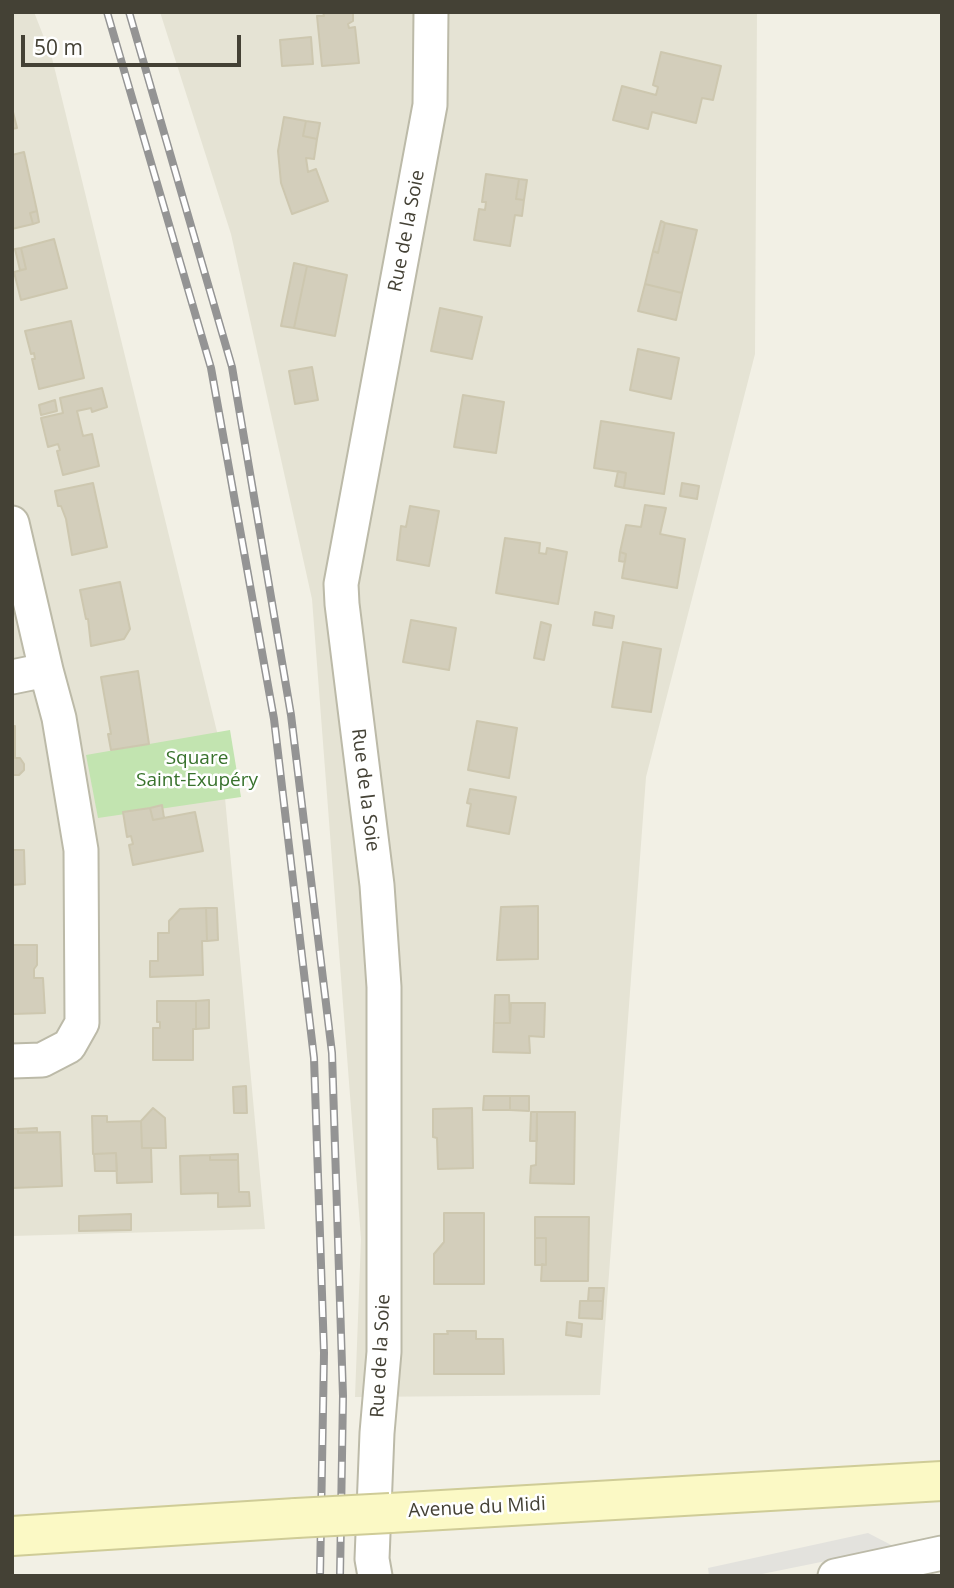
<!DOCTYPE html>
<html>
<head>
<meta charset="utf-8">
<style>
  body { margin:0 }
  #map { position:relative; width:954px; height:1588px; overflow:hidden; background:#f2f0e5; font-family:"Open Sans",sans-serif }
  canvas { display:block }
  .frame { position:absolute; inset:0; border:14px solid #444135; pointer-events:none }
  .scale { position:absolute; left:21px; top:35px; width:220px; height:32px; box-sizing:border-box; border:4px solid #444135; border-top:0; padding-left:9px; font-size:21px; line-height:24px; white-space:nowrap; color:#444135; -webkit-text-stroke:5px #fff; paint-order:stroke }
</style>
</head>
<body>
<div id="map">
<canvas width="954" height="1588"></canvas>
<div class="frame"></div>
<div class="scale">50 m</div>
</div>
<script>
const c = document.querySelector('canvas').getContext('2d');
c.lineJoin = 'round';
function fill(path, color) {
  c.fillStyle = color;
  c.fill(path, 'evenodd');
}
function stroke(path, color, width, dash) {
  c.strokeStyle = color;
  c.lineWidth = width;
  c.lineCap = dash ? 'butt' : 'round';
  c.setLineDash(dash || []);
  c.stroke(path);
}
function drawText(font, color, halo, rows, align = 'center') {
  c.font = font + ' "Open Sans",sans-serif';
  c.lineWidth = 5;
  c.setLineDash([]);
  c.textBaseline = 'middle';
  c.strokeStyle = halo;
  c.fillStyle = color;
  for (const [text, x, y, turn = 0] of rows) {
    c.save();
    c.translate(x, y);
    c.rotate((+turn || 0) * Math.PI / 180);
    c.textAlign = isNaN(turn) ? turn : align;
    if (halo) c.strokeText(text, 0, 0);
    c.fillText(text, 0, 0);
    c.restore();
  }
}
fill(new Path2D(`
  M12,12H34L52,58L220,744L265,1229L12,1236Z
  M160,12H757L755,354L646,777L600,1395L355,1397L361,1239L312,599L231,234Z`), '#e5e3d4');
fill(new Path2D(`
  M230,730L241,797L98,818L86,755Z`), '#c2e4b0');
fill(new Path2D(`
  M868,1533L895,1547L752,1576H709L708,1568Z`), '#e3e2dd');
const building = new Path2D(`
  M323,12H353V21L348,24L349,28L355,27L359,63L322,66L317,16H324Z
  M311,37L313,64L282,66L280,40Z
  M661,52L721,66L713,100L702,98L696,123L652,112L648,129L613,120L622,86L656,95L658,87L653,85Z
  M12,108L17,128L12,129Z
  M284,117L306,121L303,136L317,139L314,159L306,158L308,172L316,169L328,201L292,214L281,183L278,151Z
  M306,121L320,123L317,139L303,136Z
  M24,152L37,211L30,213L33,224L12,229V155Z
  M486,174L519,179L516,199L524,200L522,216L515,215L510,246L474,240L479,209L485,210L486,202H482Z
  M519,179L527,180L524,200L516,199Z
  M37,211L39,222L33,224L30,213Z
  M661,221L665,223L658,253L653,251Z
  M665,223L697,230L682,293L645,284L653,251L658,253Z
  M54,239L67,288L21,300L14,272L26,269L21,248Z
  M21,248L26,269L20,270L15,249Z
  M294,263L307,266L294,328L281,326Z
  M307,266L347,275L335,336L294,328Z
  M645,284L682,293L676,320L638,311Z
  M440,308L482,317L472,359L431,351Z
  M71,321L84,378L39,389L32,359H35L34,353L31,354L25,331Z
  M638,349L679,358L671,399L630,390Z
  M312,367L318,400L295,404L289,371Z
  M102,388L107,407L92,412L91,408L77,411L83,436L92,434L99,466L63,475L57,451L60,450L58,444L48,447L41,418L63,413L60,398Z
  M463,395L504,402L496,453L454,447Z
  M55,400L57,411L41,415L39,405Z
  M601,421L674,433L664,494L624,488L626,473L594,468Z
  M618,471L626,473L624,488L615,486Z
  M93,483L107,547L72,555L66,519L61,506H58L55,491Z
  M682,483L699,486L697,499L680,496Z
  M645,505L666,508L660,534L685,539L677,588L622,578L626,554L620,552L626,525L641,527Z
  M410,506L439,511L429,566L397,560L401,526L406,527Z
  M505,538L540,543L539,553L546,554L547,548L567,552L558,604L496,593Z
  M620,552L626,554L625,562L619,561Z
  M120,582L130,629L124,639L91,646L88,619H86L80,590Z
  M595,612L614,616L612,628L593,625Z
  M411,620L456,628L449,670L403,662Z
  M541,622L551,625L544,660L534,658Z
  M623,642L661,649L651,712L612,707Z
  M138,671L149,744L111,750L108,734H111L101,677Z
  M477,721L517,728L509,778L468,770Z
  M12,726H15V758H20L24,764V770L19,775H12Z
  M470,789L516,797L509,834L467,826L471,804L467,803Z
  M162,805L164,818L153,820L150,808Z
  M150,808L153,820L195,812L203,851L133,865L129,845L133,844L131,836L127,837L123,812Z
  M12,850H24L25,884L12,885Z
  M538,906V959L497,960L501,907Z
  M206,908H217L218,940L207,941Z
  M206,908L207,941H202L203,975L150,977V961H158V933H169V921L180,909Z
  M12,945H37V965L34,969V978H43L45,1013L12,1014Z
  M495,995H509L510,1023H494Z
  M209,1000V1028L196,1029V1001Z
  M157,1001H196V1029H193V1060H153V1028H160V1022H157Z
  M511,1003H545L544,1037L529,1036L530,1053L493,1052L494,1023H510Z
  M246,1086L247,1113H234L233,1087Z
  M484,1096H510V1110H483Z
  M510,1096H529V1111L510,1110Z
  M153,1108L165,1118L166,1148H142L141,1121Z
  M472,1108L473,1168L438,1169L437,1138L433,1137V1109Z
  M531,1112H537V1141H530Z
  M537,1112H575L574,1184L530,1183L531,1166L536,1165Z
  M92,1116H107V1122L141,1121L142,1148H151L152,1182L117,1183L116,1153L93,1154Z
  M37,1128V1132L18,1133V1129Z
  M12,1129H18V1133L60,1132L62,1186L12,1188Z
  M116,1153L117,1171H95L94,1154Z
  M238,1154V1160H210V1155Z
  M210,1155V1160H238L239,1192H249L250,1206L218,1207V1193L181,1194L180,1156Z
  M444,1213H484V1284H434V1254L444,1242Z
  M131,1214V1230L79,1231V1216Z
  M535,1217H589L588,1281H541L542,1264L546,1265V1238H535Z
  M535,1238H546V1265H535Z
  M589,1288H604L603,1301H588Z
  M580,1301H603L602,1319L579,1318Z
  M567,1322L582,1324L581,1337L566,1335Z
  M447,1331H476V1339H503L504,1374H434V1334H448Z`);
fill(building, '#d3cebb');
stroke(building, '#cdc7af', 2);
const street = new Path2D(`
  M12,523L46,670
  M12,677L46,670L59,718L81,850L82,1023L69,1046L42,1060L12,1061
  M375,1576L372,1559L377,1433L384,1352V987L377,885L342,604L341,584L430,105L431,12
  M835,1576L942,1553`);
const secondary = new Path2D(`
  M390,1513L942,1481
  M12,1536L296,1518`);
stroke(street, '#bcbaa8', 37);
stroke(secondary, '#cfcc97', 42);
stroke(street, '#fff', 33);
stroke(secondary, '#fbf9c5', 38);
const rail = new Path2D(`
  M107,12L211,368L274,719L314,1058L324,1353L320,1576
  M129,12L232,367L291,715L332,1053L343,1396L340,1576`);
stroke(rail, '#949494', 8);
stroke(rail, '#fff', 5, [16]);
const secondaryBridge = new Path2D(`
  M296,1518L390,1513`);
stroke(secondaryBridge, '#cfcc97', 42, []);
stroke(secondaryBridge, '#fbf9c5', 38);
drawText('19px', '#444135', '#fff', [
  ["Rue de la Soie",407,231,-79],
  ["Rue de la Soie",365,790,83],
  ["Rue de la Soie",381,1356,-87],
  ["Avenue du Midi",477,1508,-3]
]);
drawText('19px', '#38722c', '#fff', [
  ["Square",197,759],
  ["Saint-Exupéry",197,781]
]);
</script>
</body>
</html>
